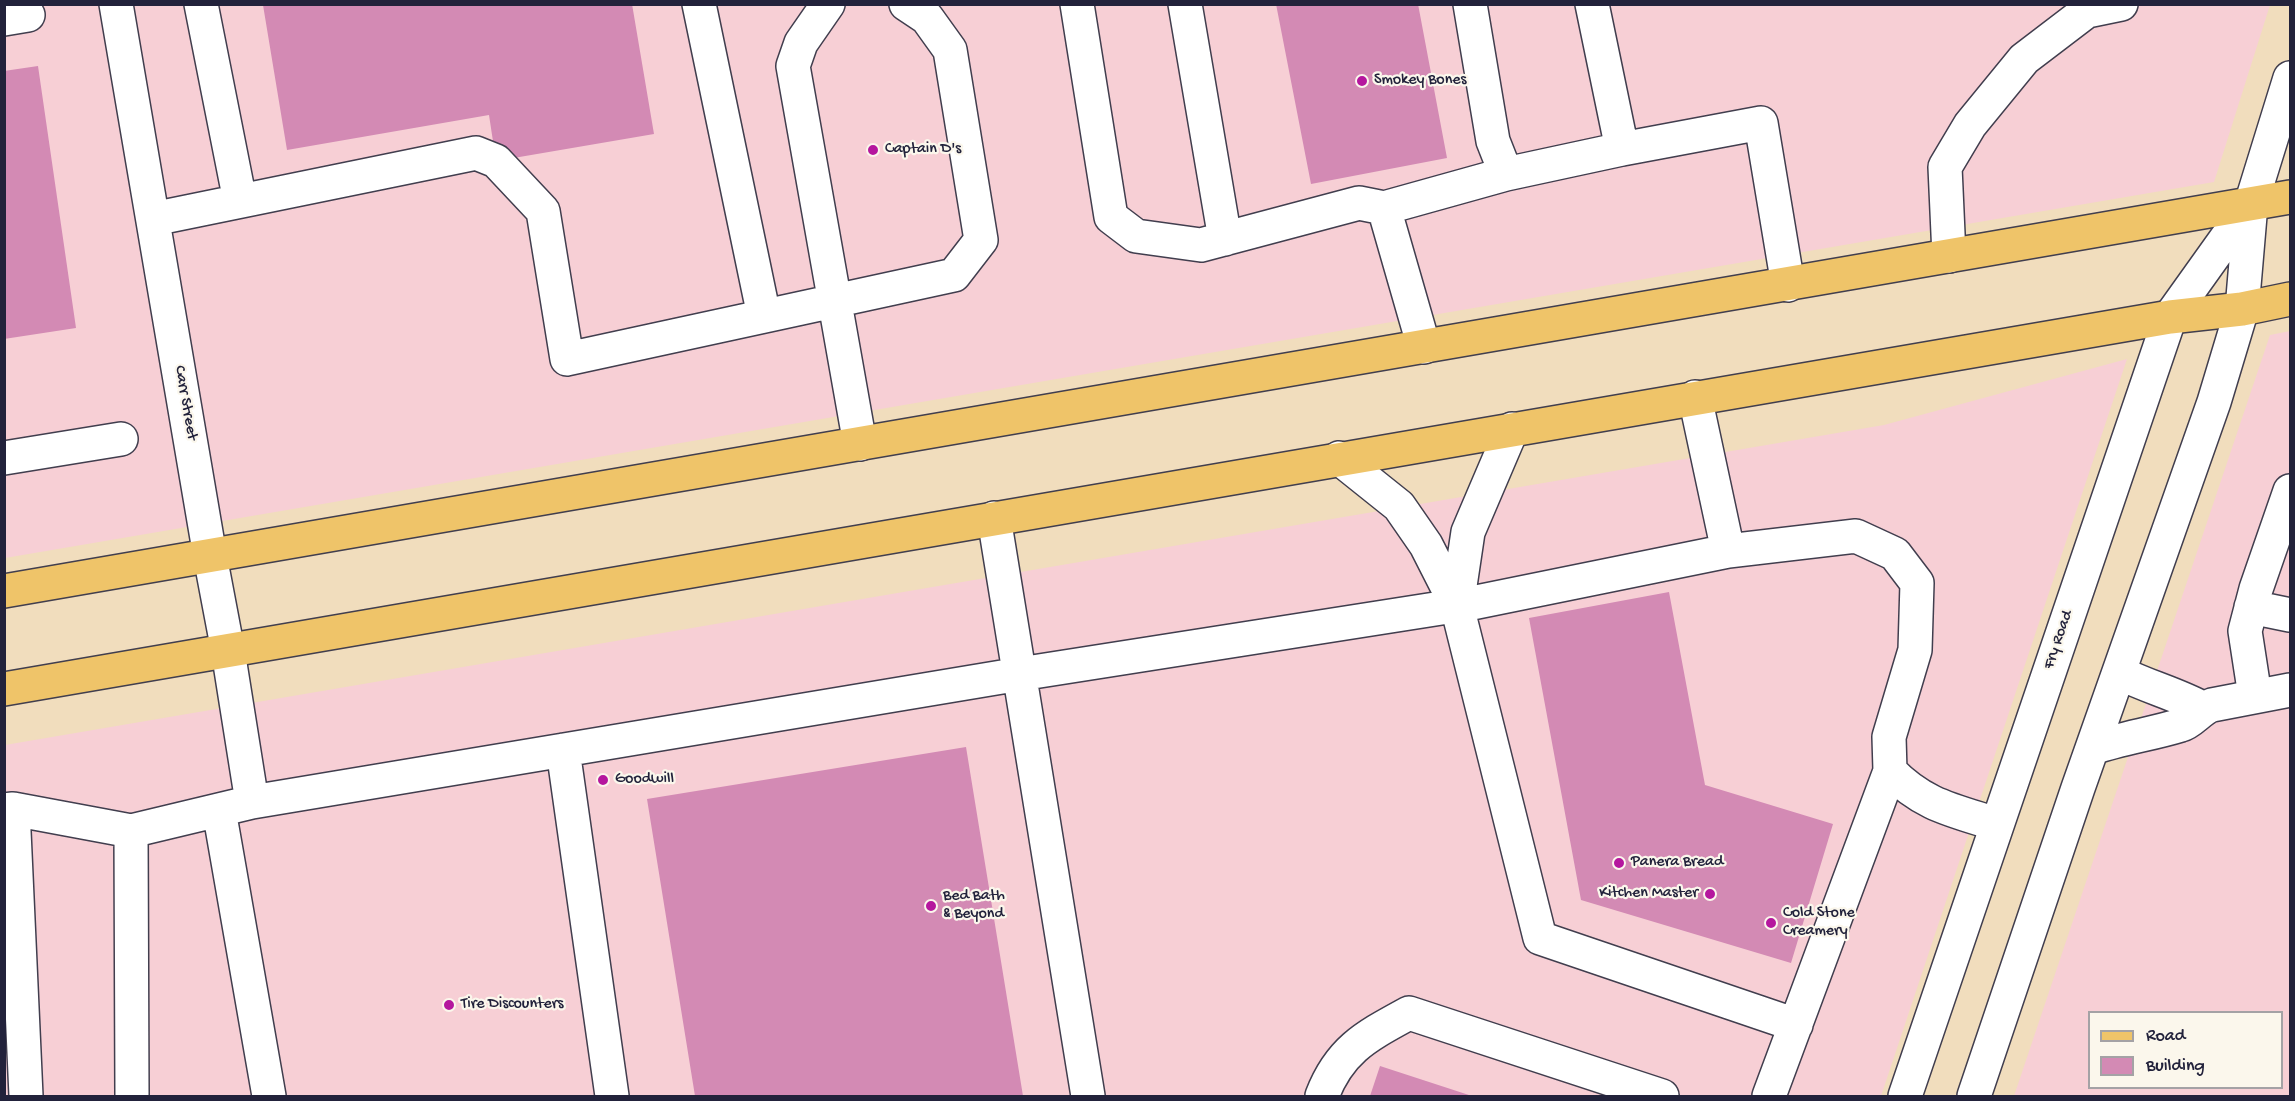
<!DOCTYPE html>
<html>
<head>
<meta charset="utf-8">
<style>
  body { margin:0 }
  #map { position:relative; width:2295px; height:1101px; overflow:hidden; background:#f1ddbd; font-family:"Gochi Hand",sans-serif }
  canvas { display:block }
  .frame { position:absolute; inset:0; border:6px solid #22223b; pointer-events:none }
  .legend { position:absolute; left:2088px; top:1011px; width:195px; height:78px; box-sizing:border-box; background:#fbf7ec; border:2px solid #a4a2a5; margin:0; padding:8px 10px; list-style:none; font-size:18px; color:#22223b }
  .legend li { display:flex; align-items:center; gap:12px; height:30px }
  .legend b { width:30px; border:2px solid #a4a2a5 }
</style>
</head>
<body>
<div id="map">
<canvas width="2295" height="1101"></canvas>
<div class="frame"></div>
<ul class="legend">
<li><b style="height:8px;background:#efc469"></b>Road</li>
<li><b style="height:16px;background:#d38ab4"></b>Building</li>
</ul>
</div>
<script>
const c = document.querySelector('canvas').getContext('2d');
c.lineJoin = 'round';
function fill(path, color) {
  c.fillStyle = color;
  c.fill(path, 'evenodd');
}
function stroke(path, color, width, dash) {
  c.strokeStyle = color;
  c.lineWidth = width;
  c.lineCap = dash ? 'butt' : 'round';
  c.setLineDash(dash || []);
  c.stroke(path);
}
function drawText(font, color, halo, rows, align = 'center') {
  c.font = font + ' "Gochi Hand",sans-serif';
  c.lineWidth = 4.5;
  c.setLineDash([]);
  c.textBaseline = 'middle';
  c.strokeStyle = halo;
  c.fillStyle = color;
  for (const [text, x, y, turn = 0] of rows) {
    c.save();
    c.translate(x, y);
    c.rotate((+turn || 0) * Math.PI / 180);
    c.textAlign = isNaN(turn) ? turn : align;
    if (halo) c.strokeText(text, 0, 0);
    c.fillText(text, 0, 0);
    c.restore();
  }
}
fill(new Path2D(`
  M5,5H2270L2214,182L5,558Z
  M2290,331V1096H2014L2270,335ZM2090,1012H2282V1088H2090Z
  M2127,359L1881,1096H5V745L1884,425Z`), '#f7cfd5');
fill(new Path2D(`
  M632,4L654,134L496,161L489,115L287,150L263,5Z
  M1276,4H1418L1447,158L1311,184Z
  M38,66L76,328L4,339V71Z
  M1669,592L1705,785L1833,824L1791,963L1581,900L1529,618Z
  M966,747L1023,1096H695L647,799Z
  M1380,1066L1472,1096H1370Z`), '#d38ab4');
const minor = new Path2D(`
  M116,4L210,556L228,651L252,802
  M201,4L240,201
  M699,4L764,316
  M828,4L801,43L793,66L860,444
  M1077,4L1111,217L1136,236L1201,245L1359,203L1384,208L1424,347
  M1185,4L1225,239
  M1470,4L1493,141L1506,174L1622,149
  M1592,4L1622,149L1761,123L1788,285
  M4,19L28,15
  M1384,208L1506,174
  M153,219L476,153L496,161L543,211L567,359L954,275L981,240L950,50L927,18L906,4
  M1949,256L1945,167L1970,125L2024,59L2087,11L2121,4
  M1695,397L1728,551
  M4,458L121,439
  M1339,458L1399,506L1426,545L1457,606L1540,938L1796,1025
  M994,518L1088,1096
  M1457,606L1468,532L1512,429
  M2251,607L2290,615
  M2120,673C2148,687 2176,694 2202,708
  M2255,696L2245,631L2256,589L2290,491
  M2093,748C2122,738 2152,734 2181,725C2192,722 2200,709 2212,705L2290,690
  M563,750L612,1096
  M13,809L26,1096
  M4,810L13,809L131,831L252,802L1020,674L1467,604L1728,551L1856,536L1895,554L1917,583L1915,650L1889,737L1890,771C1923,805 1952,810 1996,824
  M219,810L269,1096
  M131,831L132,1096
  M1322,1096C1340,1049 1367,1036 1409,1013L1662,1096
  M1769,1096L1890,771
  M1905,1096L2170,317L2250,205
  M1974,1096L2078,788L2214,402L2242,309L2251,204L2290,78`);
const major = new Path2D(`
  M4,591L2290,197
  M4,689L2170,317L2242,309L2290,299`);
stroke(minor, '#413e4e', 36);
stroke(major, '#413e4e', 36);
stroke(minor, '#fff', 33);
stroke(major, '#efc469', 33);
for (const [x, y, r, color] of [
  [1362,81,6,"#b5179e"],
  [873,150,6,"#b5179e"],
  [603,780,6,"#b5179e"],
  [1619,863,6,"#b5179e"],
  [1710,894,6,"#b5179e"],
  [931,906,6,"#b5179e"],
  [1771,923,6,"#b5179e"],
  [449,1005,6,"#b5179e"]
]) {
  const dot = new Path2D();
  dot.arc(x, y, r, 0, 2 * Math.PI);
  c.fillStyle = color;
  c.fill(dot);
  stroke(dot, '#fbf7ec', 2);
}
drawText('16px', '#22223b', '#fbf7ec', [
  ["Smokey Bones",1374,81],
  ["Captain D's",885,150],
  ["Goodwill",615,780],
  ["Panera Bread",1631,863],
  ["Kitchen Master",1698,894,"right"],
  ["Bed Bath",943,897],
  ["& Beyond",943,915],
  ["Cold Stone",1783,914],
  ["Creamery",1783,932],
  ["Tire Discounters",461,1005]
], 'left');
drawText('16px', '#22223b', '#fbf7ec', [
  ["Carr Street",185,403,80],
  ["Fry Road",2059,640,-71]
]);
</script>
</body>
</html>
